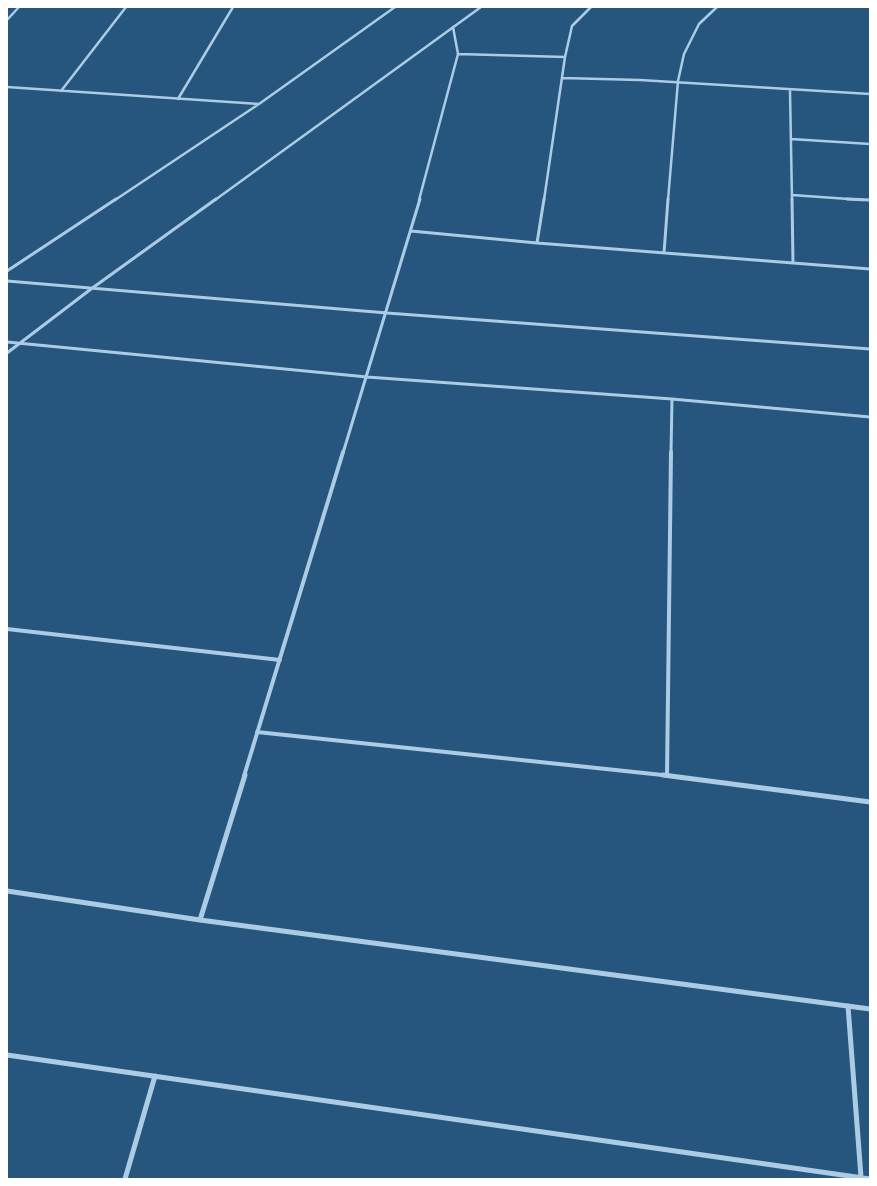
<!DOCTYPE html>
<html>
<head>
<meta charset="utf-8">
<style>
  body { margin:0 }
  #map { position:relative; width:877px; height:1186px; overflow:hidden; background:#26567d; font-family:Inter,sans-serif }
  canvas { display:block }
  .frame { position:absolute; inset:0; border:8px solid #fff; pointer-events:none }
</style>
</head>
<body>
<div id="map">
<canvas width="877" height="1186"></canvas>
<div class="frame"></div>
</div>
<script>
const c = document.querySelector('canvas').getContext('2d');
c.lineJoin = 'round';
function stroke(path, color, width, dash) {
  c.strokeStyle = color;
  c.lineWidth = width;
  c.lineCap = dash ? 'butt' : 'round';
  c.setLineDash(dash || []);
  c.stroke(path);
}
stroke(new Path2D(`
  M7,20L19,7
  M458,54L565,57
  M563,78L640,80L870,94
  M7,87L259,104
  M61,91L126,7
  M790,91L792,200
  M178,99L233,7
  M791,139L870,144
  M792,195L863,200
  M115,200L259,104L395,7
  M215,200L481,7
  M419,200L458,54L453,27
  M544,200L565,57L572,26L591,7
  M668,200L678,81L684,54L699,24L717,7`), '#accce5', 2.5);
stroke(new Path2D(`
  M792,199L793,263
  M847,199L870,200
  M411,231L537,243L870,269
  M537,243L544,199
  M664,253L668,199
  M7,271L116,199
  M7,281L387,313L870,349
  M7,342L367,377L672,399L870,417
  M7,353L91,289L216,199
  M343,453L420,199
  M671,453L672,399`), '#accce5', 3);
stroke(new Path2D(`
  M7,629L280,660
  M257,732L672,776
  M667,775L671,452
  M244,776L343,452`), '#accce5', 4);
stroke(new Path2D(`
  M663,775L870,802
  M7,891L200,920L870,1009
  M200,920L245,775
  M848,1006L861,1177
  M7,1055L870,1179
  M125,1179L155,1076`), '#accce5', 5);
</script>
</body>
</html>
